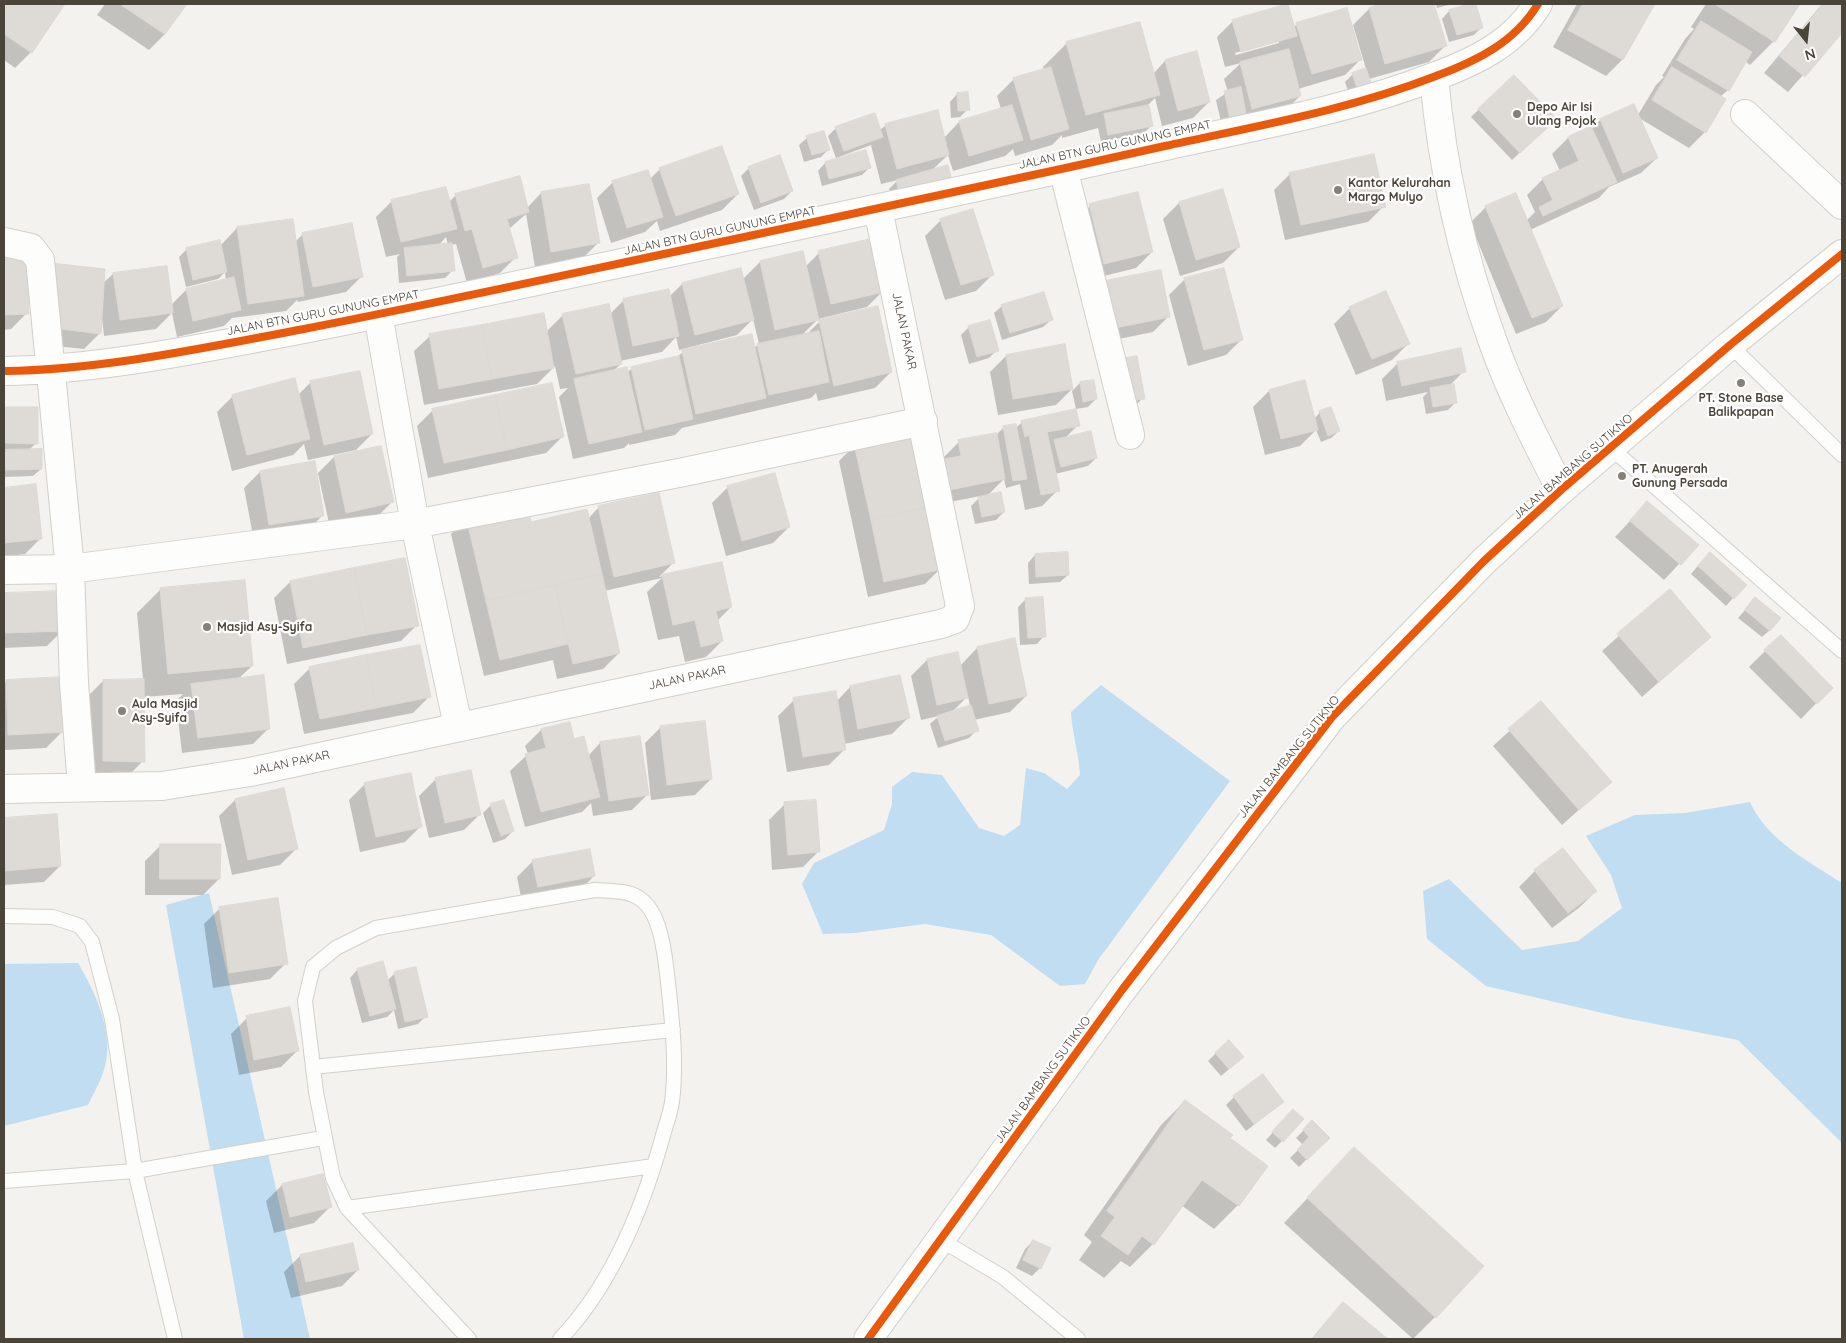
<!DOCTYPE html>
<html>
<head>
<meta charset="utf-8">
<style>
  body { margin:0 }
  #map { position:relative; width:1846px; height:1343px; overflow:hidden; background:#f4f2ee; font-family:Quicksand,sans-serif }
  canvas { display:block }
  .frame { position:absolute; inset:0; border:5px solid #4b4439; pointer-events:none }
  .north { position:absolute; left:1781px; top:15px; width:50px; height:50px; -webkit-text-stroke:4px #fff; paint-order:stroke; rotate:164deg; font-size:14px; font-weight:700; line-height:20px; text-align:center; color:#4b4439 }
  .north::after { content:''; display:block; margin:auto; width:18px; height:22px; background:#4b4439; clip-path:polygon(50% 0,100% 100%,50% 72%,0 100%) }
</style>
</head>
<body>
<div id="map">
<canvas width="1846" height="1343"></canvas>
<div class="frame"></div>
<div class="north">N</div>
</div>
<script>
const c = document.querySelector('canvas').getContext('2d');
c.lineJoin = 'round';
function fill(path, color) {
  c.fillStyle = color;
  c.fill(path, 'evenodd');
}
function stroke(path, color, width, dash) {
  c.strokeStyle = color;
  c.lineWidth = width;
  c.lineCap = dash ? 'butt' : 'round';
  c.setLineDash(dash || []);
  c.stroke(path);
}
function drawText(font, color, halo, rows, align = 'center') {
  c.font = font + ' Quicksand,sans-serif';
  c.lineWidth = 4.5;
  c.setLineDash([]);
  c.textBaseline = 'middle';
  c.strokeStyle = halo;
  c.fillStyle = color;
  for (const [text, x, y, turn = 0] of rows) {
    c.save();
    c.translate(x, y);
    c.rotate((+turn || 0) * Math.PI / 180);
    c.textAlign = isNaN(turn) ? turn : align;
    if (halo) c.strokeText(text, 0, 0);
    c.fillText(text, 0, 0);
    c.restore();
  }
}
fill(new Path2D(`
  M1101,685L1230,781L1098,960L1085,984L1060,986L991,935L925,924L855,933L823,934L802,884L814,863L884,830L892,804V787L912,772L942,775L979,828L1004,836L1020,825L1026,768L1044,773L1067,789L1080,775C1079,753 1072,734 1071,712Z
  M1750,802C1767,840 1808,861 1842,883V1143L1738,1040L1624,1018L1486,986L1427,939L1423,891L1449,879L1522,950L1578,941L1622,908L1611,875L1586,836L1635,815L1685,813Z
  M209,893L310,1339H244L166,905Z
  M78,963C94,990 113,1029 106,1062C103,1077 95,1091 88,1105L4,1126V964Z`), '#c0ddf1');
fill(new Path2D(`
  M4,4H63L31,52L15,68L4,60Z
  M105,4H185L165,34L149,50L97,15Z
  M1386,4H1433L1445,46L1429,62L1369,79L1353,106L1345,82L1353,74L1366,69L1353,25L1369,9Z
  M1436,4H1452L1437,8Z
  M1475,4L1482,27L1474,35L1449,42L1442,19L1449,11Z
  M1577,4H1653L1622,60L1606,76L1553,47Z
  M1706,4H1798L1774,41L1750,65L1745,61L1728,90L1720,97L1724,100L1705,132L1689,148L1639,118L1657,158L1641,173L1609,187L1599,198L1530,230L1562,306L1546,322L1516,334L1470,223L1486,207L1526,221L1535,212L1527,195L1543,179L1560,171L1552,154L1568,138L1591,130L1600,120L1638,115L1656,85L1664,77L1662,76L1685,39L1694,29L1691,27Z
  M1822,4H1842V31L1788,92L1764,73Z
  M1233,21L1294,27L1297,24L1361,59L1345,75L1298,89L1300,96L1284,112L1224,135L1216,100L1228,92L1224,79L1241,63L1225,67L1217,37ZM1279,40V43L1236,55L1235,53Z
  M1067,43L1153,74L1165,61L1209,102L1193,118L1162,126L1155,98L1148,105L1152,125L1144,133L1101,142L1098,128L1062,138V135L1052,145L1015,156L1013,149L1005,156L953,171L948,155L931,171L950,177L942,185L892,199L889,189L898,180L881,184L871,145L836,158L828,136L836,128L879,131L886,125L944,138L959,122L1001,109L997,96L1013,80L1044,71L1043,67Z
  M1514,76L1555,119L1512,160L1471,117Z
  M957,94L968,109L960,117L951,118L950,102Z
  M807,138L829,149L821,157L804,162L799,145Z
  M825,163L869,168L862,175L822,186L818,171Z
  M749,168L792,191L784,199L754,210L741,176Z
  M660,169L738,194L722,210L660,231L657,221L645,232L611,243L597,198L613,182L650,179Z
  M1290,174L1384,206L1368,222L1285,240L1274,190Z
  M1222,190L1239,247L1223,263L1180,276L1163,219L1179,203Z
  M541,193L598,243L582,259L535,267L526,214L509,229L516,257L500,273L467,283L456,244L450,245L453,270L445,278L399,283L397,257L400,254L386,257L376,217L392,201L449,202L455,196L527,208ZM446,237L448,245L438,246Z
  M1090,206L1152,252L1136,268L1088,280L1074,222Z
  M941,220L992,275L976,291L945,300L925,236Z
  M237,228L295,242L303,234L362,276L346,292L298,302L297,300L286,311L232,318L224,326L177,337L172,313L156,329L104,336L102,319L100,333L84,349L37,344L113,274L171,305L186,290L226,280L225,272L218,279L186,287L179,257L187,249L220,246Z
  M819,253L883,291L867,307L818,319L802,335H806L820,321L891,372L875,388L818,401L816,393L811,398L682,428L675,435L629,445V443L624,448L573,459L559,397L568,388L560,389L555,366L537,384L424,405L414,351L430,336L546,332L563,315L610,314L624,300L669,297L682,284L743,279L760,262L806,266ZM753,319L759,344L754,348L683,352L676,358L632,368L627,373L612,372L621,364L620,361L662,352L676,337L679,350L737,335Z
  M4,254L27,313L11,329L4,330Z
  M1160,272L1169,316L1153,332L1099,343Z
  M1185,279L1242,339L1226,355L1188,366L1169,295Z
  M1002,306L1051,320L1043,327L1002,340L994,313Z
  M1350,308L1408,344L1392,360L1356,375L1334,324Z
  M969,327L997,350L989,358L969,364L961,335Z
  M1064,346L1072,389L1056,405L998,415L990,372L1006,356Z
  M1120,360L1143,398L1135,406Z
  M1398,363L1464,371L1449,386L1456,402L1448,410L1426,414L1423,397L1428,392L1386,401L1382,379Z
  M310,383L372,434L356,450L308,460L304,444L293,455L232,471L217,412L233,396L298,395Z
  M1080,383L1096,399L1088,407L1076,409L1072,391Z
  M1269,391L1314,419L1320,412L1339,431L1331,438L1321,442L1316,430L1300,446L1265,455L1253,407Z
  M4,408L36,409V443L29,450L41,469L33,476L4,477Z
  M433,410L562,437L546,453L428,478L417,426Z
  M1022,422L1078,425L1065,438L1096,458L1088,466L1055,474L1058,490L1042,506L1025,510L1020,484L1006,488L1004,479L986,497L1004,512L996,520L975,524L971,506L981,496L933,505L943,458L959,442L996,435L1003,428L1015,425L1016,428Z
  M855,445L925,509L941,568L925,584L868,597L839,461Z
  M334,457L392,502L376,518L330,528L318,473Z
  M260,472L323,515L307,531L254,541L244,488Z
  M35,486L41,538L25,554L4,557V489Z
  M728,487L789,527L773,543L726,556L712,503Z
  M1647,503L1697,545L1664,580L1615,537Z
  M599,507L673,563L659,577L721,563L731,607L717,621L722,641L706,657L685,662L679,636L658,640L647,592L662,578L604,591L619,653L603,669L557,679L553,660L484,676L451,534L467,518L530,523L588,519Z
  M1035,555L1068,575L1060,582L1029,584L1028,563Z
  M1702,561L1733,598L1726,606L1691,574Z
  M290,582L417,625L401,641L287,664L274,598Z
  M161,589L252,666L238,679L269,728L253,744L182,753L176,701L183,694L143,697V761L127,777H87V697L103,681L143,680L137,613Z
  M1670,590L1710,637L1642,697L1602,651Z
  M62,592L63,630L47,646L4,648V594Z
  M1026,599L1044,636L1037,644L1020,645L1018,607Z
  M1755,599L1770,630L1762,637L1738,618Z
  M977,648L1026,696L1010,712L974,720L977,730L969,738L938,748L930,724L939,716L921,720L911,676L927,660L960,666ZM968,696L970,706L952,712Z
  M1765,651L1831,688L1801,719L1749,667Z
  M310,668L429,697L413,713L304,734L294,684Z
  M900,676L908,718L892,734L844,744L845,749L829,765L787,772L778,716L794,700L837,701L850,687Z
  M7,681L62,732L46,748L4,750V684Z
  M1540,703L1610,782L1562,825L1493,746Z
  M569,723L573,741L588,756L600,743L639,738L648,794L632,810L593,816L591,803L582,812L525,827L510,771L528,754L525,746L541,730Z
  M661,727L711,779L695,795L651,800L645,743Z
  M435,780L480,814L464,830L429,838L419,796Z
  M365,784L421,826L405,842L360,852L349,800Z
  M235,800L296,849L280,865L232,875L219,816Z
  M785,804L819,851L803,867L772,870L769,820Z
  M491,805L513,831L505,839L493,843L483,813Z
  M56,815L60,866L44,882L4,885V819Z
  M161,845L219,879L203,895H145V861Z
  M533,861L594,876L578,892L522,902L517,877Z
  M1535,871L1596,891L1580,907L1552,928L1519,887Z
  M220,908L286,963L270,979L213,988L204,924Z
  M382,963L387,981L395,973L426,1016L418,1024L398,1029L394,1010L387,1017L362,1023L350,978L357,970Z
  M247,1018L297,1051L281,1067L239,1075L231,1034Z
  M1216,1053L1234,1065L1221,1076L1208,1061Z
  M1234,1097L1283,1102L1246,1131L1226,1105Z
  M1185,1101L1228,1138L1238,1205L1214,1229L1181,1205L1153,1244L1130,1267L1121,1261L1104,1278L1079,1260L1092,1242L1084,1235L1161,1125Z
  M1285,1119L1282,1141L1275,1148L1266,1140Z
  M1312,1122L1328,1138L1299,1167L1290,1158L1303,1145L1296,1138Z
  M1354,1149L1435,1317L1413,1339L1284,1223Z
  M282,1185L330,1207L314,1223L274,1233L266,1201Z
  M1033,1241L1050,1249L1040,1268L1032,1276L1016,1268L1025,1249Z
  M300,1256L358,1270L342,1286L291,1298L284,1272Z
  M1343,1304L1386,1339H1311Z`), '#0003');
const building = new Path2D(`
  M4,4H65L32,53L4,34Z
  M120,4H187L165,34Z
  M1288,4L1297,36L1241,52L1232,20Z
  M1381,4H1434L1447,46L1385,64L1369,8Z
  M1470,4H1476L1483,28L1457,35L1449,10Z
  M1583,4H1655L1623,60L1568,30Z
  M1715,4H1800L1775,42Z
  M1823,4H1842V33L1805,77L1779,56Z
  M1347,8L1362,60L1312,74L1296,23Z
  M1701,21L1752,52L1729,91L1677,60Z
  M1140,22L1160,95L1086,115L1066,42Z
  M1289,49L1301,96L1252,109L1240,62Z
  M1197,51L1210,102L1178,111L1165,60Z
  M1051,67L1069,129L1031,140L1013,78Z
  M1672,67L1726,99L1706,133L1652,100Z
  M1366,68L1375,95L1361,99L1352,73Z
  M1514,75L1557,119L1520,153L1478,109Z
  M1241,87L1248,124L1232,128L1224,91Z
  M968,92L970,110L958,111L957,93Z
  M1634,104L1658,158L1623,173L1600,119Z
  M1012,105L1023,140L969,156L959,121Z
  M1149,105L1153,126L1108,135L1104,114Z
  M938,110L949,155L897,169L885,124Z
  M875,113L883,137L844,151L835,127Z
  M1591,126L1617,182L1543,216L1539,207L1553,200L1542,178L1579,161L1568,137Z
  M824,131L830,150L812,155L806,136Z
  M722,146L739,194L676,216L659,168Z
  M866,150L871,168L829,179L825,162Z
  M1374,154L1386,207L1301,225L1289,173Z
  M780,155L793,191L761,203L748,167Z
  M948,165L951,177L899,192L896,180Z
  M648,170L663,217L627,228L612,181Z
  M520,176L529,212L507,219L518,258L483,268L472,229L465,231L455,194Z
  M589,184L600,243L551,252L541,192Z
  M446,187L457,229L401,242L391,200Z
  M1223,189L1240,247L1196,260L1179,202Z
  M1138,192L1153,252L1104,264L1089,204Z
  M1516,193L1563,306L1532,318L1485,206Z
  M973,209L994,275L961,285L940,219Z
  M293,219L304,296L248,304L237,227Z
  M352,223L363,277L313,287L302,233Z
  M871,239L884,292L831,304L818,251Z
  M220,240L227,272L193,280L186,248Z
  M452,243L455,271L407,276L404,248Z
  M26,251L29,314L4,315V253Z
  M803,251L819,320L775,330L760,261Z
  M50,263L105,269L101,334L53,328Z
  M167,266L173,313L120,320L113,273Z
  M741,268L754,320L695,335L682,283Z
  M1224,268L1243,340L1204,350L1184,278Z
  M1161,270L1170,317L1115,328L1105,281Z
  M234,277L241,310L193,321L186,289Z
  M669,289L679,336L633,346L623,299Z
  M1386,291L1410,344L1372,359L1349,307Z
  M1044,292L1053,320L1010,333L1001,305Z
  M609,304L622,364L576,374L562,314Z
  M878,306L892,372L834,386L819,320Z
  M544,313L554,368L492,379L482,325Z
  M990,320L999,351L977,357L968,326Z
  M482,325L492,379L439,389L429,334Z
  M819,331L829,382L769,395L757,344Z
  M752,334L766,398L696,414L682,350Z
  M1065,344L1073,389L1013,399L1006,355Z
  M1461,348L1466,372L1402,386L1397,362Z
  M679,356L693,419L645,430L631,367Z
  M1137,356L1145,399L1127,401L1120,359Z
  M627,367L642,432L589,444L574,379Z
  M360,371L373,434L324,445L310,381Z
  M295,378L310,439L247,455L232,395Z
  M1094,380L1097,399L1083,402L1080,382Z
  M1305,380L1318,430L1281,439L1269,390Z
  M552,383L564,437L507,450L495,395Z
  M1454,384L1457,403L1433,407L1430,388Z
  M495,395L507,450L444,463L432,409Z
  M4,407H38V444L4,443Z
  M1331,407L1340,431L1328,436L1319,411Z
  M1076,409L1080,426L1047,432L1060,491L1041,495L1029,435L1025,437L1021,421Z
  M1016,424L1027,479L1013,481L1003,426Z
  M1091,431L1097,458L1061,467L1054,440Z
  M909,432L926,508L871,520L854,444Z
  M997,433L1005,479L949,490L944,459L961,456L958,440Z
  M381,446L394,502L346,513L334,456Z
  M42,449V469L4,470V450Z
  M315,461L324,516L269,525L260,471Z
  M775,473L790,527L742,541L727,486Z
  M36,484L42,539L4,543V488Z
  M1001,492L1005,512L982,517L978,497Z
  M659,493L675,563L614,577L598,506Z
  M1647,501L1699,545L1681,565L1630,521Z
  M527,503L531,522L587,509L602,574L486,601L466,517Z
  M929,507L943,569L884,582L871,520Z
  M1068,552L1069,575L1036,577L1035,554Z
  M1710,552L1747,585L1734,599L1698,566Z
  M405,558L419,626L367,635L354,568Z
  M722,562L732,607L716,611L723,641L701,647L695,620L673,625L662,575Z
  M354,568L367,635L303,648L290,581Z
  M602,574L620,653L573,664L555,585Z
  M245,580L253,666L168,674L160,588Z
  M555,585L568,644L500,660L486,601Z
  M1670,589L1711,637L1659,682L1617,634Z
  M63,591L64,631L4,633V593Z
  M1043,597L1046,637L1028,638L1025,598Z
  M1755,597L1781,618L1770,631L1745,610Z
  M1781,635L1833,688L1817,704L1764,650Z
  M1015,638L1027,696L989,704L977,647Z
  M420,645L431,697L376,708L366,655Z
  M958,652L968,698L937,705L927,659Z
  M366,655L376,708L320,719L309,667Z
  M264,675L270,729L198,738L191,684Z
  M900,675L910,718L858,729L850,686Z
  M62,677L63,732L8,735L6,680Z
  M144,679L145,762L103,761V680Z
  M836,691L846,750L803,757L793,698Z
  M1541,701L1612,782L1579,810L1508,729Z
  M971,705L979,731L945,741L937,716Z
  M705,721L712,779L667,785L660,726Z
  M570,722L574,739L584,736L600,797L541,812L525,754L546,748L541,729Z
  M640,736L649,795L609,801L600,742Z
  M471,770L481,815L445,823L435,778Z
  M411,773L422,827L376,837L364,783Z
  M284,788L298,849L248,860L235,799Z
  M504,800L514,831L501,836L490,804Z
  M816,800L820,852L788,855L784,802Z
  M57,814L61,866L4,871V818Z
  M160,844H221L220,879H160Z
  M1563,848L1597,891L1568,913L1534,870Z
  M590,849L595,876L538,887L532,860Z
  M278,898L288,964L229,973L219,907Z
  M383,961L396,1009L370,1016L357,969Z
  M416,967L428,1017L405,1022L394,972Z
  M290,1007L299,1051L254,1060L246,1016Z
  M1229,1040L1244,1057L1229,1069L1215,1053Z
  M1263,1074L1284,1102L1254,1124L1233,1096Z
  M1185,1100L1233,1135L1230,1138L1268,1166L1239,1206L1202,1180L1154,1245L1142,1236L1128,1255L1101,1236L1115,1217L1107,1211Z
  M1293,1109L1304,1119L1283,1142L1272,1132Z
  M1312,1120L1330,1138L1307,1160L1297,1150L1309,1137L1303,1130Z
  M1354,1147L1484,1266L1436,1318L1307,1198Z
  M323,1174L332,1207L290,1217L282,1184Z
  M1033,1240L1051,1248L1041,1269L1023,1260Z
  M353,1243L359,1270L306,1282L300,1255Z
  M1343,1302L1388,1339H1312Z`);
fill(building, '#dedbd6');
stroke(building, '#dcd9d4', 1);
const service = new Path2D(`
  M1730,345L1842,455
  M1611,448L1842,651
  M4,916L53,917L80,926L92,942L112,1019L135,1171L175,1339
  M313,1067L673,1030
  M4,1181L135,1171L323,1138
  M347,1208L654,1166
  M941,1240L1003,1277L1078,1339
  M469,1339L347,1208L333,1178L316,1092L305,1001L313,967L336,948L376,928L595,890C608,891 628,890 639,898C662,912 665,958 668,982C672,1021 677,1063 672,1102C670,1115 665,1127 662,1139C642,1210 611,1286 560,1339`);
const minor = new Path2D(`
  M1434,77C1442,167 1463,260 1494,345C1512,395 1537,443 1561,490
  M1745,114L1842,205
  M1063,168L1130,435
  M4,242L31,248L40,260L70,569L74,683L82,787
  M378,314L415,524L458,726
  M4,371C102,370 208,347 304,329C448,301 592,269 735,239C879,209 1022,178 1165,146C1256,126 1349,110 1436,76C1477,61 1515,42 1538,4
  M4,570L70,569L415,524L684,472L923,421
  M4,789L162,786L250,772L941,624L955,619L960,606L878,209`);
const tertiary = new Path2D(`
  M868,1339L1122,990L1332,717L1484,561L1561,490L1730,345L1842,254`);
stroke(service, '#d2d0cb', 16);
stroke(minor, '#d2d0cb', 30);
stroke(tertiary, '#d2d0cb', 30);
stroke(service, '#fdfdfc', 14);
stroke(minor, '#fdfdfc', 28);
stroke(tertiary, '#fdfdfc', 28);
stroke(new Path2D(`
  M4,371C102,370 208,347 304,329C448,301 592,269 735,239C879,209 1022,178 1165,146C1256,126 1349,110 1436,76C1477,61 1515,42 1538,4
  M868,1339L1122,990L1332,717L1484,561L1561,490L1730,345L1842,254`), '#e8590c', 8);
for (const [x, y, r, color] of [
  [1517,114,5,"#868178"],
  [1338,190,5,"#868178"],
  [1741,383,5,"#868178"],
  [1622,476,5,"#868178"],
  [207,627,5,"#868178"],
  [122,711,5,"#868178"]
]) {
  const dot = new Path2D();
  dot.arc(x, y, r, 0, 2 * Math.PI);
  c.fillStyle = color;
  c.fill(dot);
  stroke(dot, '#fff', 2);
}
drawText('bold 12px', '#4b4439', '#fff', [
  ["Depo Air Isi",1527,107],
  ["Ulang Pojok",1527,121],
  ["Kantor Kelurahan",1348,183],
  ["Margo Mulyo",1348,197],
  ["PT. Stone Base",1741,398,"center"],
  ["Balikpapan",1741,412,"center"],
  ["PT. Anugerah",1632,469],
  ["Gunung Persada",1632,483],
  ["Masjid Asy-Syifa",217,627],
  ["Aula Masjid",132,704],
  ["Asy-Syifa",132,718]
], 'left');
drawText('12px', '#4b4439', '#fff', [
  ["JALAN BTN GURU GUNUNG EMPAT",1115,145,-12],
  ["JALAN BTN GURU GUNUNG EMPAT",720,231,-12],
  ["JALAN BTN GURU GUNUNG EMPAT",323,313,-11],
  ["JALAN PAKAR",904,331,78],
  ["JALAN BAMBANG SUTIKNO",1573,467,-41],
  ["JALAN PAKAR",687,678,-12],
  ["JALAN BAMBANG SUTIKNO",1289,757,-51],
  ["JALAN PAKAR",291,763,-12],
  ["JALAN BAMBANG SUTIKNO",1043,1080,-54]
]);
</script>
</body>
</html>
